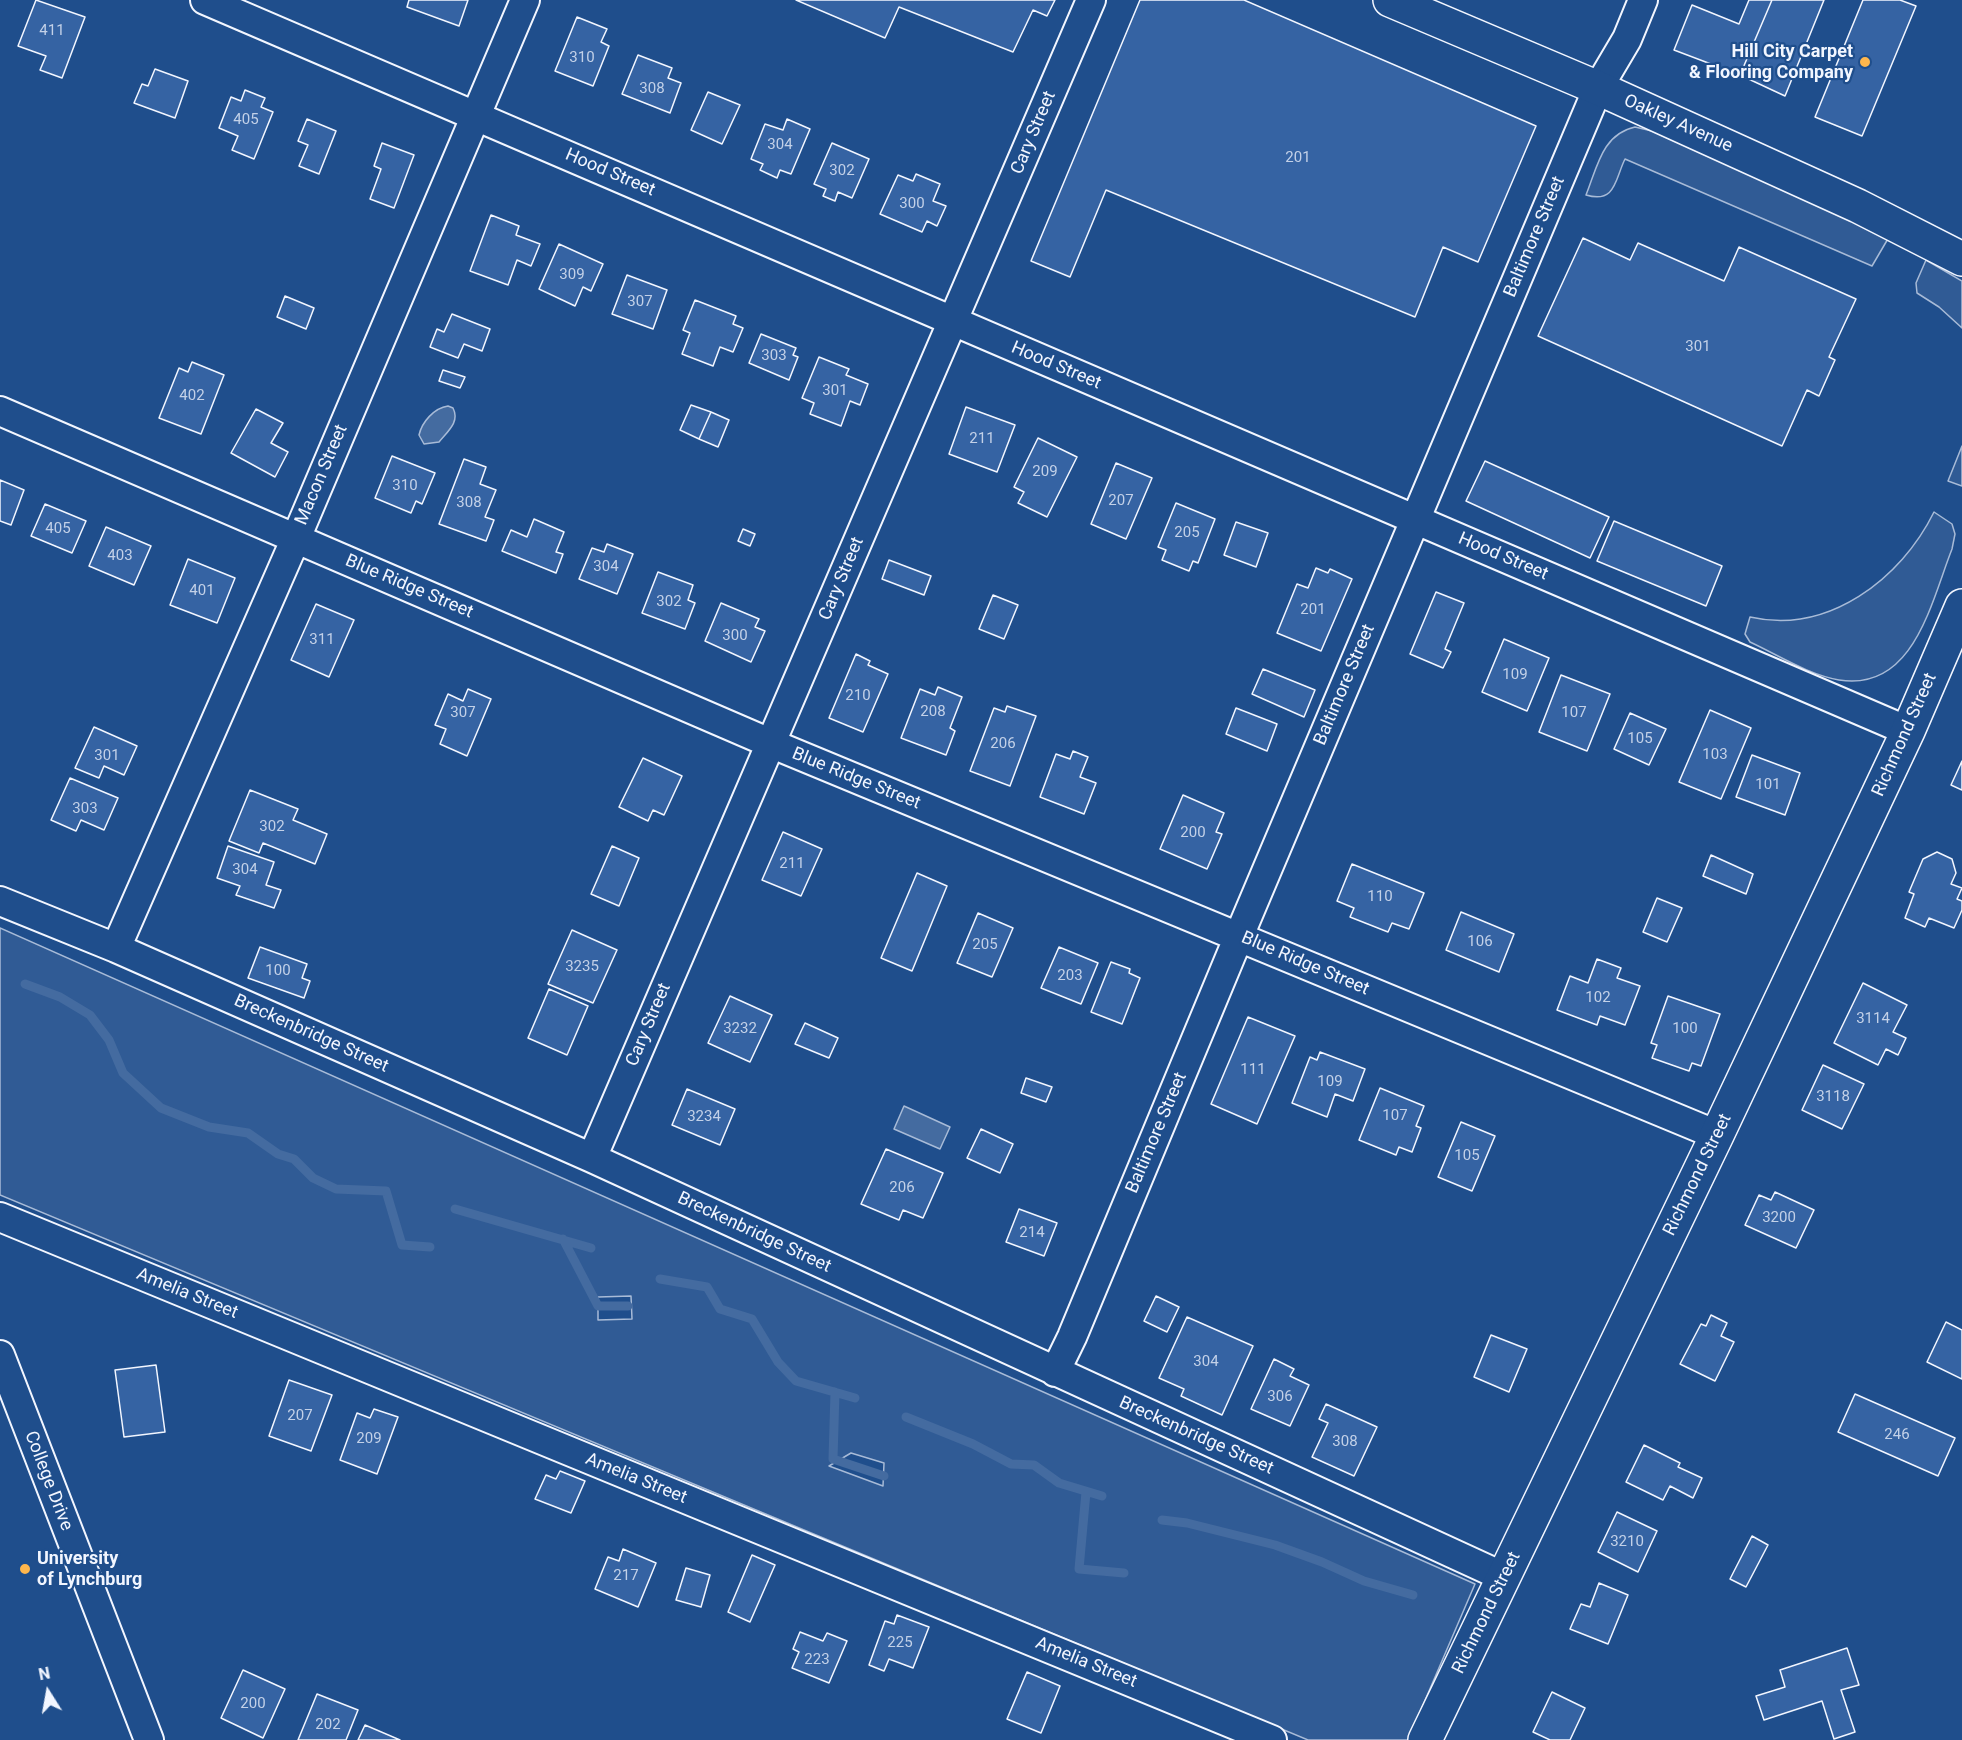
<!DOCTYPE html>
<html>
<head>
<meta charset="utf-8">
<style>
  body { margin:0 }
  #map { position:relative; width:1962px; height:1740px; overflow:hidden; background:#1f4e8c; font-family:Roboto,sans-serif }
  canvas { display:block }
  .north { position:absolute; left:18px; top:1662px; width:60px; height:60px; -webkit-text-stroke:4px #1f4e8c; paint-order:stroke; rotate:349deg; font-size:16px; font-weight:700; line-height:24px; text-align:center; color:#f2f6ff }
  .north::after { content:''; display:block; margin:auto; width:21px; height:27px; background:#f2f6ff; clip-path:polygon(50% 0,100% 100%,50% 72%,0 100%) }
</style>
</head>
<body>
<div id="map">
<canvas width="1962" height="1740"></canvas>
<div class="north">N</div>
</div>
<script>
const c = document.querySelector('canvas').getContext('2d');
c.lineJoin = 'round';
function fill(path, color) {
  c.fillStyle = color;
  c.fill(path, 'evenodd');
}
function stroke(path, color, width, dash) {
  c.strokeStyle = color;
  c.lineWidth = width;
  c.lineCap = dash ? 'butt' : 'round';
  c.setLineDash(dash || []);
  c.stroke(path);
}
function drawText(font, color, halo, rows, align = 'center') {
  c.font = font + ' Roboto,sans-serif';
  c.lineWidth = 4.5;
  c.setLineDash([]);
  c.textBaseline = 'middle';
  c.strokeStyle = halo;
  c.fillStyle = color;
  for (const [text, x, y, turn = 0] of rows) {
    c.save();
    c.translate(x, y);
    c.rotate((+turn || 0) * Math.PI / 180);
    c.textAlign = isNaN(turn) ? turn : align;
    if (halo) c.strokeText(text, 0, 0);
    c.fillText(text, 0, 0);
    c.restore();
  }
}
const green = new Path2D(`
  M1635,127L1652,131L1889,237L1872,266L1625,159C1615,179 1616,204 1586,195C1597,168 1602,134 1635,127Z
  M1926,260L1962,281V328L1939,307L1917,293L1916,283Z
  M1962,446V486L1948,481Z
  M1934,512L1952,524L1955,534L1952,549C1931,602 1914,692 1839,680C1809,675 1778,655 1750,642L1745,634L1750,617C1828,635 1901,579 1934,512Z
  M0,928L1475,1584L1408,1740H1308L0,1195ZM631,1296L632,1319L598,1320V1297ZM851,1453L884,1463L883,1486L829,1466Z`);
fill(green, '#305b95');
stroke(green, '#a8bbd7', 1.5);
const water = new Path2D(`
  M448,406L453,408C460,422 448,431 439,442L424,444L419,435C422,422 434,408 448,406Z
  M904,1106L950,1127L940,1149L894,1129Z`);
fill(water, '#446ba0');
stroke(water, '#a8bbd7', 1.5);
stroke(new Path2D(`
  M25,984L60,997L90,1015L109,1040L123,1073L161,1108L209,1127L248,1133L278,1154L294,1159L313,1178L336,1189L386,1191L402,1245L430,1247
  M455,1209L591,1248
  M563,1239L598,1306H628
  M660,1279L707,1287L720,1309L752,1319L778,1362L796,1381L855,1398
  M835,1392L833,1459L884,1476
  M906,1417L973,1444L1011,1464L1034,1465L1059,1483L1102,1496
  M1086,1492L1079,1569L1124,1573
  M1162,1520L1187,1523L1275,1545L1322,1562L1364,1581L1413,1595`), '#446ba0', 9);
const building = new Path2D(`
  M36,0L85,17L62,78L40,70L46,56L18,46Z
  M409,0H468L459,26L407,7Z
  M796,0H1055L1047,16L1033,10L1013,52L899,7L885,38Z
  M1140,0H1244L1536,126L1478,262L1443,247L1415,317L1106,190L1070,277L1031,261Z
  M1749,0H1772L1740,75L1674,50L1692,5L1739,24Z
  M1772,0H1824L1785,96L1740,75Z
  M1863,0H1900L1916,6L1862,136L1815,117Z
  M577,17L607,29L601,42L609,46L593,86L555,71Z
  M638,55L672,68L668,78L681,83L670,113L622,94Z
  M155,69L188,81L175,118L134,103L142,84L148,86Z
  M245,90L265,98L261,107L273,112L254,159L232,150L238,136L219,128L231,97L241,101Z
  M708,92L740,105L722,144L691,130Z
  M307,119L336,131L319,174L299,166L308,145L298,141Z
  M787,119L810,129L791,174L780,170L777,178L760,170L763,164L751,159L765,124L783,130Z
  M382,143L414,155L394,208L370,199L381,169L374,166Z
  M832,143L869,159L852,198L838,192L835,201L823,196L826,189L814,184Z
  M916,174L940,184L933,201L946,206L937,226L927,221L922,232L880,214L898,175L913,181Z
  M491,215L519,226L516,235L540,244L531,266L517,260L508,285L470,271Z
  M1583,238L1630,260L1638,243L1724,281L1739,247L1856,299L1829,357L1835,360L1819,396L1807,390L1782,446L1538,336Z
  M559,244L603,264L591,291L583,287L575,306L539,289Z
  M627,275L667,290L653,329L612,314Z
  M285,296L314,308L306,329L277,317Z
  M695,300L736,316L733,324L743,328L733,352L720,347L713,366L682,354L690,333L683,330Z
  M452,314L490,329L482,351L464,344L458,358L430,347L437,329L444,332Z
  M761,334L796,348L793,355L798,357L789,380L749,363Z
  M819,357L849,369L846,375L868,384L860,405L850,401L841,426L810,414L814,403L802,398Z
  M192,362L224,375L201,434L159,418L179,368L188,372Z
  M443,370L465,377L460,388L439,381Z
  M691,405L711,412L699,439L680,430Z
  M966,407L1015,425L997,472L949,454Z
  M256,409L283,423L271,443L288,452L275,477L231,453Z
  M711,412L729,420L718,447L699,439Z
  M1038,438L1077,457L1047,517L1018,503L1024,492L1014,487Z
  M392,456L435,473L422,504L416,501L411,513L375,498Z
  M464,459L486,467L480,484L496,490L485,517L494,520L486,541L439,524Z
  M1485,461L1609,517L1590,558L1466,501Z
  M1116,463L1152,478L1126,539L1091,524Z
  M0,480L24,490L11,525L0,521Z
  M1176,503L1215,519L1198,563L1193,561L1189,571L1162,560L1166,550L1158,547Z
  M45,504L86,521L72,553L31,536Z
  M534,519L564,532L556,552L563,554L556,573L502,551L511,530L527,537Z
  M1614,521L1722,566L1706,606L1597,561Z
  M1236,522L1268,533L1256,567L1224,555Z
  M106,527L151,546L134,585L89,566Z
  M743,529L755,534L750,546L738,541Z
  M607,544L633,554L617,594L579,579L592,548L604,552Z
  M188,559L235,578L217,623L170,605Z
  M889,560L931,576L924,595L882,579Z
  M1316,568L1328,573L1330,569L1352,579L1321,651L1277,633L1297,584L1308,588Z
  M658,572L693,585L688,600L695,603L685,629L642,613Z
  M1436,592L1464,603L1445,649L1451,652L1443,668L1410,654Z
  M993,595L1018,605L1004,639L979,629Z
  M721,603L759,619L755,627L765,631L751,662L705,641Z
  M316,604L354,620L329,677L291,660Z
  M1504,639L1549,658L1527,711L1482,692Z
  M856,654L870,661L868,665L888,674L863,732L829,718Z
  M1263,669L1315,690L1304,717L1252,694Z
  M1561,675L1610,694L1587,751L1539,732Z
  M938,687L962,697L950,728L955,731L946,755L901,738L920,689L935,695Z
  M468,689L491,699L467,756L440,744L446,729L435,725L448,694L463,701Z
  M1007,706L1036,716L1010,786L970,771L994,708L1005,712Z
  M1236,708L1277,724L1267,751L1226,734Z
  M1710,710L1751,728L1721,799L1679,782Z
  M1630,713L1666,729L1649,765L1614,749Z
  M94,727L137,746L124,775L104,766L99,778L75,768Z
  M1073,751L1088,757L1080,777L1096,783L1084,814L1040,797L1056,754L1070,759Z
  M1752,755L1800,773L1785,815L1736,797Z
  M643,758L682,776L664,815L653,810L648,821L619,807Z
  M1962,761V790L1951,785Z
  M70,778L118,798L104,830L81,820L76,831L51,820Z
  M250,790L298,809L293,820L327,834L315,864L263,843L259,853L229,841Z
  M1183,795L1224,813L1216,832L1222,834L1207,869L1160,849Z
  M783,832L822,849L801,896L762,880Z
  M228,846L274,862L266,885L281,890L274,908L236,895L240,886L217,878Z
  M612,846L639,858L619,906L591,894Z
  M1937,852L1952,859L1956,873L1951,884L1962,888L1957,899L1962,901V910L1954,928L1929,918L1925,927L1905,918L1914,894L1909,892L1923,859Z
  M1711,855L1753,874L1746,894L1703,876Z
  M1352,864L1424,893L1409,929L1392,923L1388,932L1350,917L1354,908L1337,901Z
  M917,873L947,886L912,971L881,958Z
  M1657,898L1682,908L1667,942L1643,932Z
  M1461,912L1514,934L1499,972L1446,950Z
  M978,913L1013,928L992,977L957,963Z
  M572,930L617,950L593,1003L548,984Z
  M260,947L307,964L302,978L310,981L304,998L248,978Z
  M1059,947L1098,963L1081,1004L1041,988Z
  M1597,959L1621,968L1617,978L1640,986L1625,1025L1600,1016L1597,1025L1557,1010L1570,976L1588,983Z
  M1111,962L1130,969L1129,973L1140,978L1122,1024L1091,1012Z
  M1863,983L1907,1005L1893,1032L1906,1038L1898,1055L1886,1049L1878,1065L1834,1043Z
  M549,989L588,1006L567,1055L528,1038Z
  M730,996L772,1015L750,1062L708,1043Z
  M1668,996L1720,1014L1701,1066L1692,1063L1689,1071L1652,1058L1657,1045L1651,1043Z
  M1248,1017L1295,1036L1257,1124L1211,1104Z
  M805,1023L838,1038L829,1058L795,1044Z
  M1320,1052L1365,1069L1353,1101L1335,1094L1327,1117L1292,1103L1310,1057L1317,1060Z
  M1823,1065L1864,1084L1842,1129L1802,1110Z
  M1026,1078L1052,1087L1046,1102L1021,1093Z
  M1380,1088L1424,1106L1416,1126L1421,1128L1412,1152L1399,1147L1396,1155L1359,1140Z
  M687,1089L735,1109L720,1145L672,1125Z
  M1461,1122L1495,1136L1472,1191L1438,1177Z
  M981,1129L1013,1144L1000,1173L967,1158Z
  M886,1149L943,1173L923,1218L903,1210L899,1220L861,1204Z
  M1775,1192L1814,1210L1796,1248L1745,1225L1759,1195L1771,1200Z
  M1019,1209L1057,1223L1044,1256L1006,1242Z
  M1156,1296L1179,1307L1167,1332L1144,1321Z
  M1711,1315L1727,1323L1721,1336L1734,1342L1715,1381L1680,1364L1701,1324L1706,1326Z
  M1187,1317L1253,1346L1222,1415L1181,1396L1184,1389L1159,1378Z
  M1946,1322L1962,1330V1379L1927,1362Z
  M1491,1335L1527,1349L1509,1392L1474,1377Z
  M1274,1359L1294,1369L1290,1376L1309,1385L1290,1426L1251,1409Z
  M156,1365L165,1432L124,1437L115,1370Z
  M289,1380L332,1395L311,1451L269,1436Z
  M1855,1394L1955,1438L1938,1476L1838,1432Z
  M1326,1404L1377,1427L1354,1476L1312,1457L1328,1423L1319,1419Z
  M374,1409L398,1417L377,1474L340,1460L357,1413L370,1418Z
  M1644,1445L1680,1463L1678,1467L1702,1478L1693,1498L1670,1486L1663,1500L1626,1482Z
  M560,1471L585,1481L571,1513L535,1499L546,1475L556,1479Z
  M1617,1512L1657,1531L1638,1572L1598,1552Z
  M1752,1536L1768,1545L1746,1587L1730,1579Z
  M623,1549L656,1563L638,1607L595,1589L608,1557L619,1561Z
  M752,1555L775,1565L750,1622L728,1612Z
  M686,1568L710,1575L701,1607L676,1600Z
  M1599,1583L1628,1595L1608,1644L1570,1629L1581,1604L1590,1607Z
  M897,1615L929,1627L913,1668L889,1659L884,1671L869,1665L885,1621L894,1624Z
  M800,1632L823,1641L827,1633L847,1641L829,1683L792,1668L799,1652L793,1649Z
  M1847,1648L1859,1685L1841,1690L1855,1732L1834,1739L1822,1701L1764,1720L1756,1696L1785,1687L1780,1670Z
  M243,1670L285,1689L263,1738L221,1718Z
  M1027,1672L1060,1686L1041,1733L1007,1719Z
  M1552,1692L1585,1708L1570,1740H1550L1533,1732Z
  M317,1694L358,1710L346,1740H298Z
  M365,1725L400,1740H358Z`);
fill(building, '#3563a3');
stroke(building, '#f2f6ff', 1.5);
const street = new Path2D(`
  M205,0L1908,731
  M0,411L770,743L1717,1135
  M0,901L116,948L592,1158L1504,1577
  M116,948L296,538L525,0
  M592,1158L1091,0
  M0,1217L1272,1740
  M0,1355L149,1740
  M1055,1372L1072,1337L1239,936L1598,88L1627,39L1643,0`);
const secondary = new Path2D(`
  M1425,1740L1717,1135L1908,731L1962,606`);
const primary = new Path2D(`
  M1390,0L1598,88L1858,206L1962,259`);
stroke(street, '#f2f6ff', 32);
stroke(secondary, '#f2f6ff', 36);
stroke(primary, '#f2f6ff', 36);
stroke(street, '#1f4e8c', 28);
stroke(secondary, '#1f4e8c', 33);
stroke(primary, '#1f4e8c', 33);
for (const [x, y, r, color] of [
  [1865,62,6,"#ffb74d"],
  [25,1569,6,"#ffb74d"]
]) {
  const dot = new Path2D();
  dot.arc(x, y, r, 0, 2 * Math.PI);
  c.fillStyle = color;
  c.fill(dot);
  stroke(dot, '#1f4e8c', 2);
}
drawText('15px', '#c3d1e8', null, [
  ["411",52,31],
  ["310",582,58],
  ["308",652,89],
  ["405",246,120],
  ["304",780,145],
  ["201",1298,158],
  ["302",842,171],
  ["300",912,204],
  ["309",572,275],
  ["307",640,302],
  ["301",1698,347],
  ["303",774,356],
  ["301",835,391],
  ["402",192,396],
  ["211",982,439],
  ["209",1045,472],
  ["310",405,486],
  ["207",1121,501],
  ["308",469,503],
  ["405",58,529],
  ["205",1187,533],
  ["403",120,556],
  ["304",606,567],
  ["401",202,591],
  ["302",669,602],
  ["201",1313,610],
  ["300",735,636],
  ["311",322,640],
  ["109",1515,675],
  ["210",858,696],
  ["208",933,712],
  ["307",463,713],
  ["107",1574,713],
  ["105",1640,739],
  ["206",1003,744],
  ["103",1715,755],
  ["301",107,756],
  ["101",1768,785],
  ["303",85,809],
  ["302",272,827],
  ["200",1193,833],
  ["211",792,864],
  ["304",245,870],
  ["110",1380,897],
  ["106",1480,942],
  ["205",985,945],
  ["3235",582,967],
  ["100",278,971],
  ["203",1070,976],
  ["102",1598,998],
  ["3114",1873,1019],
  ["3232",740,1029],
  ["100",1685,1029],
  ["111",1253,1070],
  ["109",1330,1082],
  ["3118",1833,1097],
  ["107",1395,1116],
  ["3234",704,1117],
  ["105",1467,1156],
  ["206",902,1188],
  ["3200",1779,1218],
  ["214",1032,1233],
  ["304",1206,1362],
  ["306",1280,1397],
  ["207",300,1416],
  ["246",1897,1435],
  ["209",369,1439],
  ["308",1345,1442],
  ["3210",1627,1542],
  ["217",626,1576],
  ["225",900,1643],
  ["223",817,1660],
  ["200",253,1704],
  ["202",328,1725]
]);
drawText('bold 18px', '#f2f6ff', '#1f4e8c', [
  ["Hill City Carpet",1853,52],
  ["& Flooring Company",1853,73],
  ["University",37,1559,"left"],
  ["of Lynchburg",37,1580,"left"]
], 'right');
drawText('18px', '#f2f6ff', '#1f4e8c', [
  ["Oakley Avenue",1678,124,24],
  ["Cary Street",1034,133,-67],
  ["Hood Street",610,173,23],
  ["Baltimore Street",1535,237,-67],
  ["Hood Street",1056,366,23],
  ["Macon Street",322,475,-67],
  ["Hood Street",1503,557,23],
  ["Cary Street",842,579,-67],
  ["Blue Ridge Street",409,587,23],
  ["Baltimore Street",1345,685,-67],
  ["Richmond Street",1905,735,-66],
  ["Blue Ridge Street",856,779,22],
  ["Blue Ridge Street",1305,964,23],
  ["Cary Street",649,1025,-67],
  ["Breckenbridge Street",311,1034,24],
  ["Baltimore Street",1157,1133,-67],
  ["Richmond Street",1698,1175,-64],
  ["Breckenbridge Street",754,1233,25],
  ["Amelia Street",187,1294,22],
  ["Breckenbridge Street",1196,1436,24],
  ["Amelia Street",636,1479,22],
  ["College Drive",48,1481,69],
  ["Richmond Street",1487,1613,-64],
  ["Amelia Street",1086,1663,22]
]);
</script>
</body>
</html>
